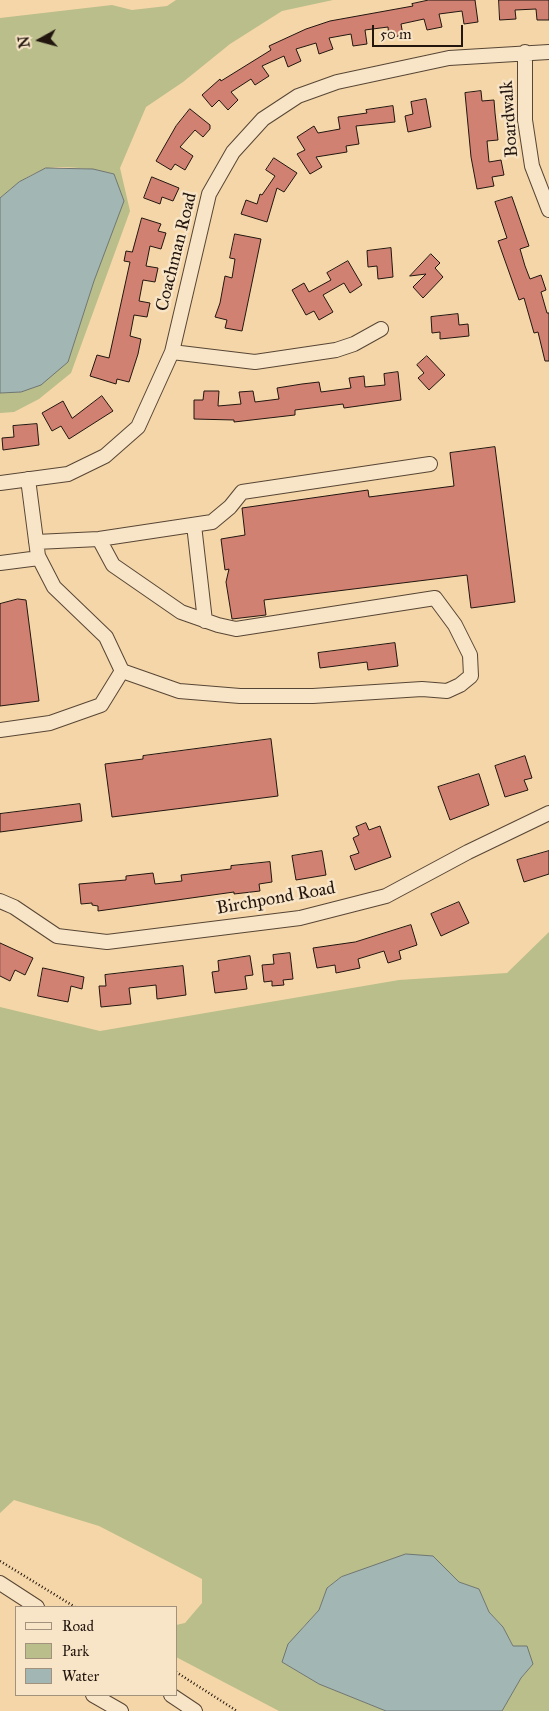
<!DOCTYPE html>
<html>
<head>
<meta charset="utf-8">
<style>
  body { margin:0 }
  #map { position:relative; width:549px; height:1711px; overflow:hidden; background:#f5d6a8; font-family:"IM FELL Great Primer",serif }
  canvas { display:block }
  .legend { position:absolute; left:15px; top:1606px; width:162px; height:90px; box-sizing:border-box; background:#f8e4c6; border:1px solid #a2927d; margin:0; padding:6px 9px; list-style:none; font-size:15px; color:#22160f }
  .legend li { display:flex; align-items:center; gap:10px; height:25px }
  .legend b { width:25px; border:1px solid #a2927d }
  .north { position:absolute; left:15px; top:15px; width:50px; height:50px; -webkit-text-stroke:4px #f8e4c6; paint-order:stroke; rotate:263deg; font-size:14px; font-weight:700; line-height:20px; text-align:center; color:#22160f }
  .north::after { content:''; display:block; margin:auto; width:18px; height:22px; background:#22160f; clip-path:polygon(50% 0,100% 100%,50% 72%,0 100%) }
  .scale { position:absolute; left:372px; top:25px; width:91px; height:22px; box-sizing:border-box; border:2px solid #22160f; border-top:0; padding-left:6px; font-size:15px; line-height:18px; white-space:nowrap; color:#22160f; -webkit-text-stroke:4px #f8e4c6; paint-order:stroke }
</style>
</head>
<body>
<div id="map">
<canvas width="549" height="1711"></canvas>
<ul class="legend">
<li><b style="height:6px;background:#f8e4c6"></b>Road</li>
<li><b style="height:14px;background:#b9be8a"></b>Park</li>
<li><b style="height:14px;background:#a2b6b4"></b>Water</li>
</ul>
<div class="north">N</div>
<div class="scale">50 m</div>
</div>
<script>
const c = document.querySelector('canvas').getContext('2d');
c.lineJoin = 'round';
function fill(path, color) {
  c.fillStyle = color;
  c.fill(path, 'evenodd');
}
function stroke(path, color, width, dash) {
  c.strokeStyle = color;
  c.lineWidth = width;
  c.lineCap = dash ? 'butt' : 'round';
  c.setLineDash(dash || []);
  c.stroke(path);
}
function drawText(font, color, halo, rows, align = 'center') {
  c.font = font + ' "IM FELL Great Primer",serif';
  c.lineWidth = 5;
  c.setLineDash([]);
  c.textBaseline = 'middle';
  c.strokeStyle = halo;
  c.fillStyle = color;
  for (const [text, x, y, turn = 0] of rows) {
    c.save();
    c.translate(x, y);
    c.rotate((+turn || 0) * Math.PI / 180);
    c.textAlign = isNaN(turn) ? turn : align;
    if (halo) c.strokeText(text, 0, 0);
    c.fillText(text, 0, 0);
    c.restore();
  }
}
fill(new Path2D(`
  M176,0H333L282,11L230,44L183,82L146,107L120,168L130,211L71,373L39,399L14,412L0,413V393L21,392L68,362L94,281L124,201L114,174C98,170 62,164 46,169C28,174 14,186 0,198V18L112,5L132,10L167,6Z
  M549,932V1711H502L521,1678L533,1664L514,1647L503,1627L489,1612L479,1589L459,1582L433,1556L367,1569L341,1577L327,1588L319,1610L303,1627L282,1662L319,1684L386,1711H279L176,1657V1625L185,1623L202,1603V1579L99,1526L14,1500L0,1513V1007L100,1031L399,980L507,973Z`), '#b9be8a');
const water = new Path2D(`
  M46,168L93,169L114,174L124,201L94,281L68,362L41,385L21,392L0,393V198L19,182Z
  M406,1554L433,1556L459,1582L479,1589L489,1612L503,1627L513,1646H527L533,1664L521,1678L502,1711H386L319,1684L282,1662L288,1644L319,1610L327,1588L341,1577Z`);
fill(water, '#a2b6b4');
stroke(water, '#6f7672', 1);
const building = new Path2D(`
  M429,0H475L478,22L464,24L462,11L439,14L442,27L427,30L424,19L401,24L403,35L389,38L388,27L365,30L367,44L353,46L351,34L329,38L333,49L319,54L316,43L296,49L301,61L288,67L284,56L262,66L269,76L255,85L251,79L231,92L238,100L228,110L219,100L212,107L202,95L220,79L221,81L271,50L269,46L306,29L330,21L413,6L412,4Z
  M499,0H549V20H537L536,9L515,10L516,19L500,20Z
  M481,91L482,101L494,100L495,113L498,140L487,141L489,162L501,160L504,175L492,177L494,186L477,189L471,157L465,93Z
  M426,99L431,127L408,132L405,116L413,114L411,102Z
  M393,106L395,122L356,126L359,144L346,146L347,152L316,157L322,167L310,174L297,154L305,150L297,137L314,126L318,133L340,129L338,117L367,113L366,110Z
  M190,109L210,125V129L203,137L195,130L180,147L193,156L185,170L175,164L171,170L156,161L176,126Z
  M274,158L297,173L284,192L277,188L267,222L241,214L246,200L257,204L260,194L262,195L275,176L266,170Z
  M152,177L179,188L173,201L162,197L160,204L144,198Z
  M512,197L529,246L520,249L525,266L530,279L541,275L546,290L541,292L547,313H549V361H545L538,332L534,333L524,298L519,300L498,241L507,238L495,202Z
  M142,218L161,224L158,231L166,233L161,249L150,246L146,266L158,268L155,282L143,280L139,301L150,303L147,317L134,315L130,336L141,339L138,354L129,382L117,379L116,384L90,376L97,355L109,358L130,262L124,261L126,251L132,252Z
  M235,234L261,239L242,331L225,328L227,320L215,317L220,303L225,276L232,278L235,259L230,258Z
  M391,248L393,277L378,279L377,266L368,267L367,251Z
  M431,254L440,263L435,268L443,277L423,298L413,287L426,274L410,276Z
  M348,261L362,285L350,293L344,283L323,295L333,312L319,320L314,311L306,315L292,290L304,283L309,292L331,280L327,273Z
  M458,314L459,325L468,324L469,336L440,339V332L432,333L431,317Z
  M427,356L445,375L429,390L418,378L424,373L417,365Z
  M398,372L401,400L344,408L343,404L295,410V415L234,422V420L194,419V400H203L204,391H219L218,406L241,404L239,392L253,391L255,402L279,399L277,388L302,384L319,382L321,392L351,388L349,378L364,376L365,387L385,385L384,374Z
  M102,396L113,411L69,439L61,426L52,431L42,413L63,401L72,418Z
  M37,424L39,445L3,450L2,438L14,437L13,426Z
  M495,447L515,602L471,608L467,575L264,600L266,615L232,619L226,582L229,569L225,570L221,539L245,535L242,508L368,490L369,497L454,486L450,453Z
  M18,599L26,600L39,701L0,706V604Z
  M395,643L398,666L368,670L367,662L320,668L318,653Z
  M271,739L278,796L112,817L105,764L143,759V756Z
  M525,756L532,778L524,780L528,790L505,797L495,766Z
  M479,774L489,805L450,820L438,787Z
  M80,804L82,821L0,832V814Z
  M366,823L369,830L380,826L391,857L355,870L350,856L359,853L353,838L359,835L356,827Z
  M322,851L326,875L296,880L292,856Z
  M549,851V874L524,882L517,860Z
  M270,862L272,882L259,884L260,891L234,894V892L98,911V906L92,905V903L81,904L79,884L126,880V876L153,873L155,884L182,881L181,875L231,869V866Z
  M459,902L469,923L441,936L431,914Z
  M411,925L417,945L399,951L401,959L388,963L384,951L358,959L360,968L336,973L335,965L317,968L313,948L355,942Z
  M0,943L33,958L25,975L15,970L10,981L0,976Z
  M290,953L293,979L283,980L284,985L272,986V981L264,982L262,965L274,964L273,955Z
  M250,956L253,975L245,976L247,989L215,993L212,972L219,971L218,961Z
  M183,966L186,995L157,999L156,985L129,988L131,1004L101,1007L99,986H106L105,975Z
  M43,968L84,977L82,989L71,986L68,1002L38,996Z`);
fill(building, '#d08172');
stroke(building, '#22160f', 1);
const minor = new Path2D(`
  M525,52V120L532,166L549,210
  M172,352L255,362L336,350L354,344L381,329
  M28,479L38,556L54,587L106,637L122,671L179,691L240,696H313L422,689L447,691L460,685L471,676L470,655L455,625L435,598L236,629L218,625L181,612L113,565L99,539
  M0,483L68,474L105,456L138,427L172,352L209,194L233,152L263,119L298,96L337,82L449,58L549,52
  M194,525L205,621
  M36,542L99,539L212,522L230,507L242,492L430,464
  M0,563L39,558
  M0,730L50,723L101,705L122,671
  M0,901L14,907L57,936L107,942L300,918L386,896L468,852L549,813
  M0,1583L37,1607
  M93,1695L121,1711
  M171,1695L195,1711`);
stroke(minor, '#574635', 16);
stroke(new Path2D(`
  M0,1561L75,1607
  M176,1672L237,1711`), '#22160f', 2.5, [1, 2.5]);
stroke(minor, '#f8e4c6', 14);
drawText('18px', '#22160f', '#f8e4c6', [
  ["Boardwalk",510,119,-94],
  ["Coachman Road",177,252,-76],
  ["Birchpond Road",276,899,-10]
]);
</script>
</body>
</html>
